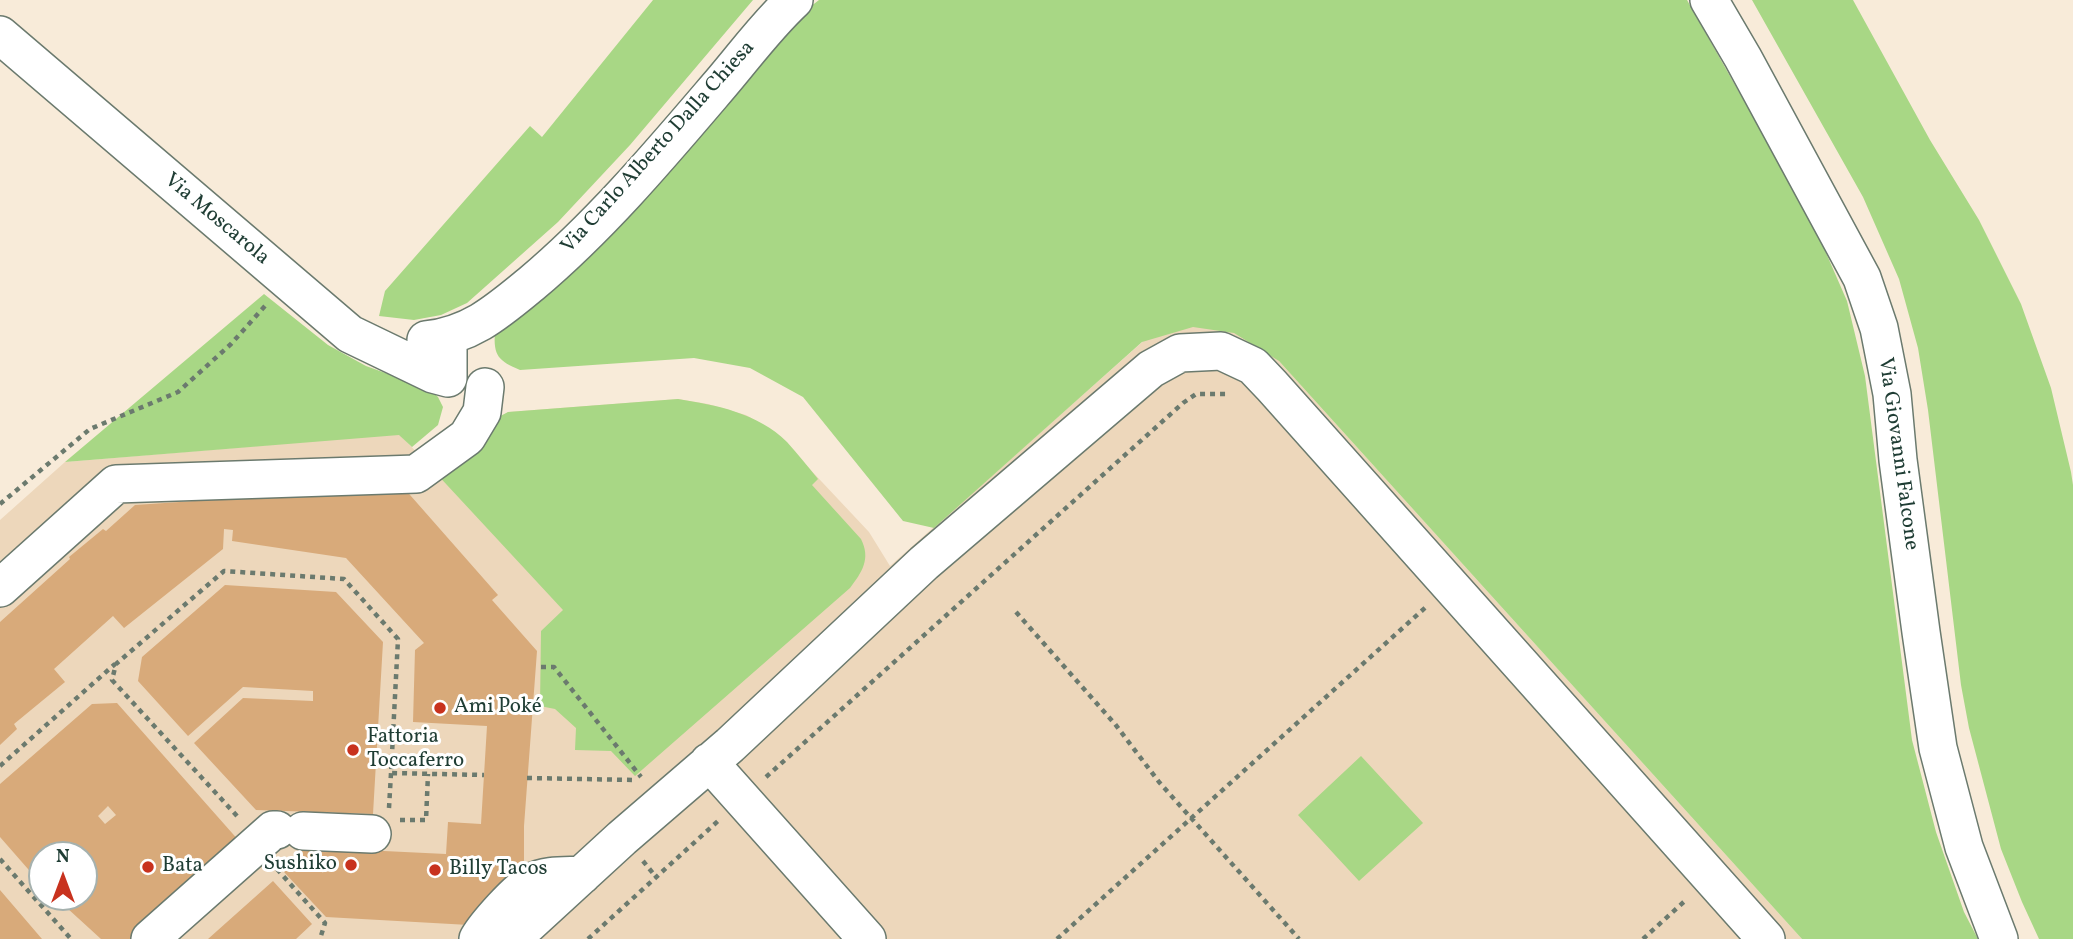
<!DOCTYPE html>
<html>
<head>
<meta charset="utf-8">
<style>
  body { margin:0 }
  #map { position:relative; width:2073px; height:939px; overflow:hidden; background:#f8ebd9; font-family:Vollkorn,serif }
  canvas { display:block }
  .north { position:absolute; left:28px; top:841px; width:70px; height:70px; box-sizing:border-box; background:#fff; border:2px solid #a5b1ae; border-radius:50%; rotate:0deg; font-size:19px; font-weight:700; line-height:28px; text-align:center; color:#1f3d34 }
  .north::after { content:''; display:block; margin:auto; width:24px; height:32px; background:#c8321e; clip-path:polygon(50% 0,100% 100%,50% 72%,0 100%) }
</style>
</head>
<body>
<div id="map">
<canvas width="2073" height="939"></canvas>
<div class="north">N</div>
</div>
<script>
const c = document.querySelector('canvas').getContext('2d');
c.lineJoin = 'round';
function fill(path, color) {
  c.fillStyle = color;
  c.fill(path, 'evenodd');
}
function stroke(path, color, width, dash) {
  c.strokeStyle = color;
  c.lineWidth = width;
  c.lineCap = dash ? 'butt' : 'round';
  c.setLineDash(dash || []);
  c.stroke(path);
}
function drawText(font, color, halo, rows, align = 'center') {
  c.font = font + ' Vollkorn,serif';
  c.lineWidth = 6;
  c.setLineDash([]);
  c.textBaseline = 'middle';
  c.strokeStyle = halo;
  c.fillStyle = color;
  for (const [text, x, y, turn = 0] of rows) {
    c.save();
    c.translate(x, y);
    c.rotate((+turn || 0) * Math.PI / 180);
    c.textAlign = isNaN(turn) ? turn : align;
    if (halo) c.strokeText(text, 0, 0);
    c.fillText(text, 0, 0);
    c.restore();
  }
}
fill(new Path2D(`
  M1210,282L1279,361L1802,939H0V520L65,462L399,434L434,470L508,412L678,399L708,404L746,415L775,432L869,532L890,566ZM42,855H84V897H42Z`), '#edd7bb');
fill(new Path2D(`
  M653,0H753L630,145L558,222L467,303L441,315L414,320L379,316L385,291L530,126L542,137Z
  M819,0H1687L1813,223L1847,301L1865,376L1912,740L1936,832L1964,912L1978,939H1802L1279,361L1234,333L1193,327L1142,342L934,528L903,521L803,397L750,368L694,358L520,370C499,361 493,356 495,332L658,182L810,7Z
  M1752,0H1853L1930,140L1979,220L2021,304L2051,388L2071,472L2073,485V939H2039L2022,902L2001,849L1969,728L1961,685L1928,410L1918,348L1899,279L1863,197Z
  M264,294L328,345L366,366L430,389L438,397L443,407L438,425L412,447L399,435L65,462Z
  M678,399C716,405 758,413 787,442C798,454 808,467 818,479L812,485L861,539C871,559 862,572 850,588L635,776L611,751L575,750L576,728L555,709L540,706L541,631L563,610L434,471L491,421L508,412Z
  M1361,756L1423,823L1359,881L1298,815Z`), '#a8d785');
fill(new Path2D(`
  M403,487L498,595L492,600L537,651L524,826V881L469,925L326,917L284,872L301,857V847L446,854L448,822L481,824L487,726L413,722L415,650L424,643L346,558L232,541L233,530L224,529L223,549L124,628L113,616L54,669L65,682L14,724L17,729L0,745V622L70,559L69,557L103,529L106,531L135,505Z
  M225,585L336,592L383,642L373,814L256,810L194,743L243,698L313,701V691L243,687L188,736L138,681L142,657Z
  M117,703L240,842L131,939H101L55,897H84V855H42V885L0,837V784L92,704ZM108,806L116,815L105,824L98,816Z
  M273,881L312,924L296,939H208Z
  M0,890L42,939H0Z`), '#d8aa7a');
const minor = new Path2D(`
  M1709,0L1743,58L1862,278L1879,328L1892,394L1898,460L1921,632L1938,748L1964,847L1999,939
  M0,35L350,334L433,374L448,378V346L450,337
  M426,340C471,335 497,312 531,284C600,226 659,156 717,88C743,58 765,27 794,0
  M0,588L116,484L416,474L467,437L482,412L485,387
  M709,762L867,939
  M303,831L372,834
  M150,939L273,830H277
  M478,939C486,925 518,889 532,882C546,874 567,876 582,875
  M512,939L622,838L730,745L924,563L1151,369L1180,353L1221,351L1253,366L1272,386L1766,939`);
stroke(minor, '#6b7a6e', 40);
stroke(new Path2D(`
  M0,504L90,429L178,392L231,344L265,306
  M1016,612L1115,724L1159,782L1299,939
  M541,667H554L641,777
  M0,766L115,664
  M766,777L1183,403L1196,394H1227
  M527,778L636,780
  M389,808L391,773
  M237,816L112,680L116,664L224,571L344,579L398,639L391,773L484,775
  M400,820H426L428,774
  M0,859L71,939
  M643,861L656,877
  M277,869L325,923L320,939
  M588,939L718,821
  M1057,939L1426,607
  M1643,939L1687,899`), '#6b7a6e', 4.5, [5, 5]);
stroke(minor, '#fff', 37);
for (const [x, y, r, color] of [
  [440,708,7,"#c8321e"],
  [353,750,7,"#c8321e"],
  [351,865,7,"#c8321e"],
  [148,867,7,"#c8321e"],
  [435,870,7,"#c8321e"]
]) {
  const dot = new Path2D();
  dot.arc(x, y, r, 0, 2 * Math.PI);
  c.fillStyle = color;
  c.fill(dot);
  stroke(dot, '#fff', 2.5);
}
drawText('21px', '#1f3d34', '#fff', [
  ["Via Carlo Alberto Dalla Chiesa",659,148,-48],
  ["Via Moscarola",216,220,40],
  ["Via Giovanni Falcone",1897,454,82]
]);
drawText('21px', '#1f3d34', '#fff', [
  ["Ami Poké",454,708],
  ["Fattoria",367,738],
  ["Toccaferro",367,762],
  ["Sushiko",337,865,"right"],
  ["Bata",162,867],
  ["Billy Tacos",449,870]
], 'left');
</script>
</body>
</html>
